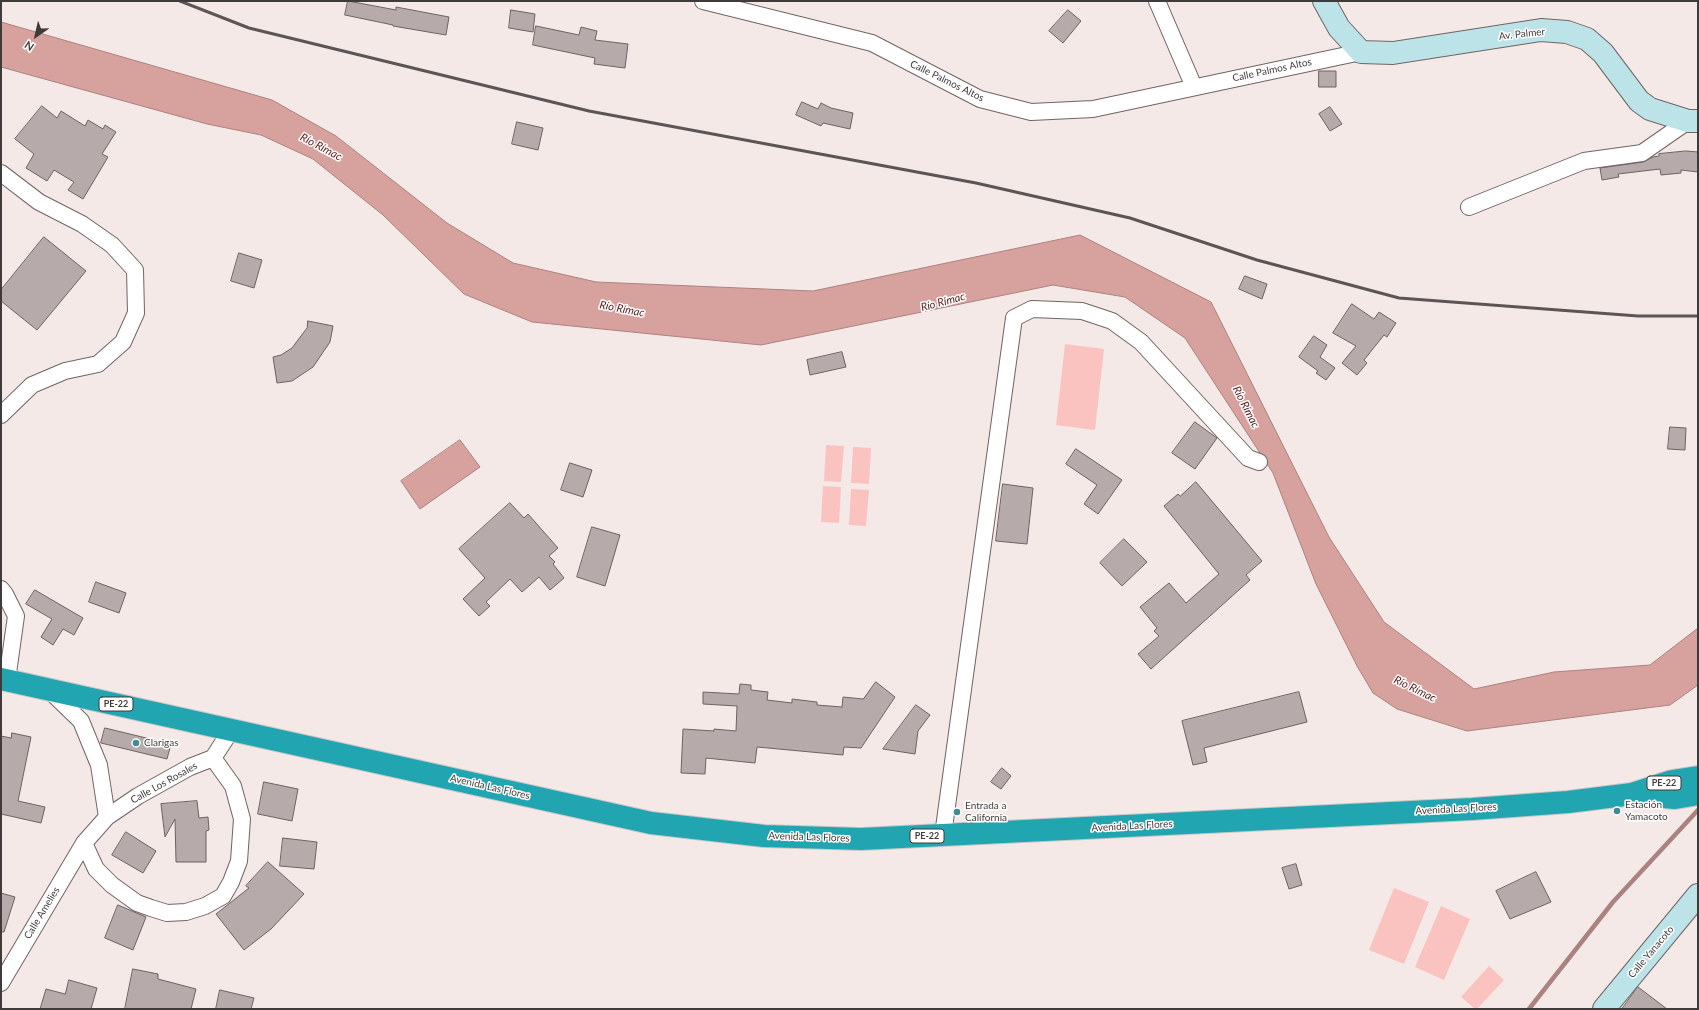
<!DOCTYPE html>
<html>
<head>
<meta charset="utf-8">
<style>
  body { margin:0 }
  #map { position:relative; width:1699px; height:1010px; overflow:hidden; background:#f5e9e8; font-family:Lato,sans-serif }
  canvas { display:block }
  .frame { position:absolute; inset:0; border:2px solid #403b3b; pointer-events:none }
  .north { position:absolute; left:16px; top:16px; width:40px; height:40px; -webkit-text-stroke:3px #fff; paint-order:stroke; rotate:214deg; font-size:11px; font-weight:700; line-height:16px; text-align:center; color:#403b3b }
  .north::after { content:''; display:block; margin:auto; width:14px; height:18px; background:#403b3b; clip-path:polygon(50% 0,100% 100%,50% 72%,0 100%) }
</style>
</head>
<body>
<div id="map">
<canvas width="1699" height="1010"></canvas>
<div class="frame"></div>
<div class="north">N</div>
</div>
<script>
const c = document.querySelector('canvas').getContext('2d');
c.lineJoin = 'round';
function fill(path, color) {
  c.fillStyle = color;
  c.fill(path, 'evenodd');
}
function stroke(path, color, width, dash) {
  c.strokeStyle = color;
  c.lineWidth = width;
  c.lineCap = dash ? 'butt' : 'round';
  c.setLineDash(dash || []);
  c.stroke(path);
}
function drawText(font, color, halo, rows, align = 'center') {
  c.font = font + ' Lato,sans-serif';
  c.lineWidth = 3;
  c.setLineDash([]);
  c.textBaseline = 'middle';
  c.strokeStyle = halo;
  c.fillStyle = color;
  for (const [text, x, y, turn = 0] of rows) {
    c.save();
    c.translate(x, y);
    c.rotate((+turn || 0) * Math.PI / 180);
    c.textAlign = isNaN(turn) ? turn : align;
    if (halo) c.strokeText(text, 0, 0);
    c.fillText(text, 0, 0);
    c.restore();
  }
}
fill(new Path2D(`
  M1065,344L1104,349L1095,430L1056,425Z
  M826,445L844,446L841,482L824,481Z
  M853,447L871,448L869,484L851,483Z
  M823,486L841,487L839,523L821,522Z
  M851,489L869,490L866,526L849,525Z
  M1394,888L1429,902L1404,964L1369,950Z
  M1441,906L1470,919L1444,980L1415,967Z
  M1489,966L1504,980L1477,1009H1475L1461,997Z`), '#fac3bf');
const water = new Path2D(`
  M1,22L272,100L336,136L447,223L513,263L596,282L813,291L1080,235L1211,302L1329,537L1384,622L1474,689L1554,672L1650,665L1698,628V685L1670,705L1467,731L1397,709L1373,693L1357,666L1316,584L1273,473L1185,338L1125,297L1053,285L761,345L532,322L464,294L383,215L313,159L261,135L207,124L1,67Z
  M460,440L480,467L420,509L401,481Z`);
fill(water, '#d7a19d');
stroke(water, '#aa8280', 1);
stroke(new Path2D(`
  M1529,1009L1613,902L1698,810`), '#aa8280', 4.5);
const building = new Path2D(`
  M348,1L396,10V7L449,17L446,35L393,26V25L345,15Z
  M511,10L535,14L533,32L509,28Z
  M1068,10L1081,21L1063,43L1049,31Z
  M536,26L579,35L581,27L597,31L595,40L628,44L625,68L594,64L595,58L533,45Z
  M1319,71H1336V87H1319Z
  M802,102L818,109L821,103L831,108L853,113L850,129L823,123L821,126L796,115Z
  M42,106L57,118L61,111L85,126L88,120L103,129L105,125L116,132L102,154L108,157L83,199L68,190L74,182L54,170L47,181L26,168L34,154L15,139Z
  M1330,107L1342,124L1330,131L1319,114Z
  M517,122L543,128L538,150L512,144Z
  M1686,151L1698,152V172L1681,170V173L1661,175L1660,169L1618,174L1619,177L1602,180L1600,168L1643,162L1653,157L1659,156V154Z
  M44,237L86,271L37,330L1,301V290Z
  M239,253L262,260L254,288L231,281Z
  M1245,276L1267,284L1262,299L1239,289Z
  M1352,304L1374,319L1379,312L1396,323L1387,337L1384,335L1364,360L1367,363L1357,375L1342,363L1356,346L1333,333Z
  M308,321L333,326L330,342L313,367L292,381L277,383L273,357L281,355L292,348L307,328Z
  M1314,336L1327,345L1320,357L1335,368L1326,380L1316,373L1318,371L1299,357Z
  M842,352L846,367L810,375L807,360Z
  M1195,422L1217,438L1195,469L1172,453Z
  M1670,427L1686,428L1685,450L1668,449Z
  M1076,449L1122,480L1098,514L1084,504L1097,485L1066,464Z
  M570,463L592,470L583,497L561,490Z
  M1196,482L1262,561L1246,575L1250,580L1151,669L1138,654L1159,636L1154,631L1157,628L1140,607L1169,583L1186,603L1219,574L1164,506L1178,494L1180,496Z
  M1003,484L1033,488L1027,544L996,541Z
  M510,503L524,518L528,514L558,548L549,556L555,562L553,564L564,578L550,590L539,577L522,592L510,579L486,602L490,606L479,616L463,599L485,578L459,549Z
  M592,527L620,535L605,586L577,577Z
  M1124,539L1147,562L1122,586L1100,563Z
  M96,582L126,593L119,613L89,602Z
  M35,590L83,618L74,635L63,629L53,645L41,637L52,619L26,604Z
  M876,682L895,697L861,748L844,747L843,755L757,747L755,763L706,758L705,774L681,773L683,729L714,731V729L736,731L737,706L703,704V692L739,694L740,684L751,685V690L768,692L767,700L792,703V699L817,702V705L842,707L843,697L863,699Z
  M1299,692L1307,722L1204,748L1207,762L1193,765L1182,721Z
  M916,705L930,715L918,731L915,754L883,749Z
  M105,728L171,744L167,759L101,743Z
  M12,733L31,737L18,801L45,807L41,823L1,814V736L11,738Z
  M1002,768L1011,776L1001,789L991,782Z
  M264,782L298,789L292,821L258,814Z
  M197,801L199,818L208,817L209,830L206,831V862H176L175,819L165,837L161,804Z
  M126,832L156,851L143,873L112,855Z
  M283,838L317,842L314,869L280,866Z
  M268,862L304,894L271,929L244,950L216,914L249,888L246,886Z
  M1296,864L1302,885L1289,889L1282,868Z
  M1536,872L1551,902L1510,919L1496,891Z
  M1,893L15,897L4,932H1Z
  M118,905L146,917L133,950L105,938Z
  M133,969L158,974V979L196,989L191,1009H125Z
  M69,980L97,988L91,1009H40L46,989L65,994Z
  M1638,987L1667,1009H1622Z
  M220,990L254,998L251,1009H216Z`);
fill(building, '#b6abaa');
stroke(building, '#6c6261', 1);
const street = new Path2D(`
  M703,1L872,43L980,99L1031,112L1093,109L1361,52
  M1157,1L1194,87
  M1,173L39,202L82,224L112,245L135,270L136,313L123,342L98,364L65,371L32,385L1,415
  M1469,207L1584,161L1642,153L1688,121
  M1,589L5,594L16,616L7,680
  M107,817L138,796L190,767L213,758L232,729
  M943,835L1014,318L1032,309L1082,311L1112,321L1141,342L1248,458L1259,462
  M84,843L96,869L112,885L137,903L151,908L167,913L186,912L205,906L223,896L231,882L239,861L242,819L233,786L213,758
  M1,983L84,843L107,817L99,765L81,721L48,689`);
const secondary = new Path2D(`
  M1324,1L1339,28L1361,52L1393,53L1541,30L1567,32L1587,39L1603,53L1639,101L1650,109L1688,121H1698
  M1604,1009L1698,895`);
const highway = new Path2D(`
  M1,679L651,823L764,836L861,839L1472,809L1568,802L1632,794L1672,781L1698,777
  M1643,795L1675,798L1698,794`);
stroke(street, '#6f6564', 18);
stroke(secondary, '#6f6564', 24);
stroke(highway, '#cac8c8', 24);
stroke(street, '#fff', 16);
stroke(secondary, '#bce4e8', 22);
stroke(highway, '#20a5b1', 22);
stroke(new Path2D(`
  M180,1L249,28L589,111L976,183L1130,218L1257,260L1399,298L1638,316H1698`), '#5b5555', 3);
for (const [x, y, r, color] of [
  [136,743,4,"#438a92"],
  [1617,811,4,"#438a92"],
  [957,812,4,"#438a92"]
]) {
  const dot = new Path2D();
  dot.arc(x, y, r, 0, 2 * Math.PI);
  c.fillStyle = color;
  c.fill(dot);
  stroke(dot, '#fff', 1.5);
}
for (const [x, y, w] of [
  [116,704,34],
  [1664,783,34],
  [927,836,34]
]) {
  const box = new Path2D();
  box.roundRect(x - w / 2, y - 7, w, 14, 3);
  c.fillStyle = '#fff';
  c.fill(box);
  stroke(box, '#403b3b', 1);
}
drawText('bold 9px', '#403b3b', null, [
  ["PE-22",116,704],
  ["PE-22",1664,783],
  ["PE-22",927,836]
]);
drawText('10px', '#403b3b', '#fff', [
  ["Av. Palmer",1522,34,-6],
  ["Calle Palmos Altos",1272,70,-12],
  ["Calle Palmos Altos",947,81,26],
  ["Calle Los Rosales",164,783,-29],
  ["Avenida Las Flores",490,787,13],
  ["Avenida Las Flores",1456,809,-3],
  ["Avenida Las Flores",1132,826,-3],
  ["Avenida Las Flores",809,837,2],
  ["Calle Amelies",42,913,-59],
  ["Calle Yanacoto",1651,952,-50]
]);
drawText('10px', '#403b3b', '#fff', [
  ["Clarigas",144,743],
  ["Estación",1625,805],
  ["Yamacoto",1625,817],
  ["Entrada a",965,806],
  ["California",965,818]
], 'left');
drawText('italic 11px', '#581819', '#fff', [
  ["Río Rímac",321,147,28],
  ["Río Rímac",943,302,-15],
  ["Río Rímac",622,309,11],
  ["Río Rímac",1246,407,63],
  ["Río Rímac",1415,689,26]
]);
</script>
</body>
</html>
